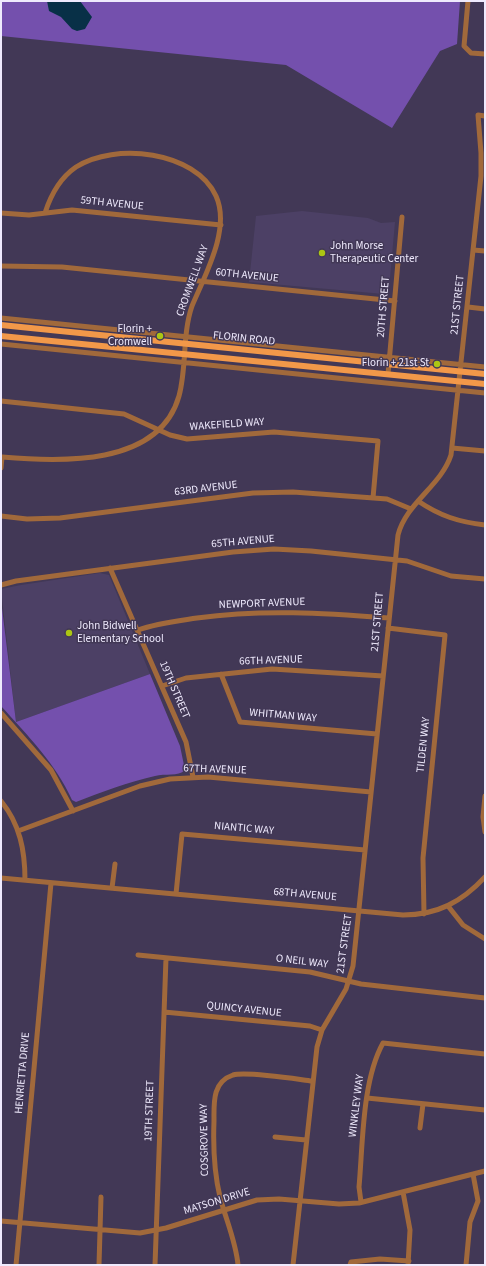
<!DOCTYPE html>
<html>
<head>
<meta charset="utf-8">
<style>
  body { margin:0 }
  #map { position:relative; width:486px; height:1266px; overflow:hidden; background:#423856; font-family:"Source Sans 3",sans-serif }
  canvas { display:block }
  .frame { position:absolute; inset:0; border:2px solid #efeafd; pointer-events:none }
</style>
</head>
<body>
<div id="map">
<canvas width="486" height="1266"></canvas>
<div class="frame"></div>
</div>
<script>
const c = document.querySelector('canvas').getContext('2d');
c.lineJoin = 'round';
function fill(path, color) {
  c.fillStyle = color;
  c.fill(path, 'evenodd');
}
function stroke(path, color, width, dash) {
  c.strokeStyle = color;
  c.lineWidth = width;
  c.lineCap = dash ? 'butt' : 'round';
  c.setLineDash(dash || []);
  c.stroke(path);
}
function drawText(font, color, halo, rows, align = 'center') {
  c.font = font + ' "Source Sans 3",sans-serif';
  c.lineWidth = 3;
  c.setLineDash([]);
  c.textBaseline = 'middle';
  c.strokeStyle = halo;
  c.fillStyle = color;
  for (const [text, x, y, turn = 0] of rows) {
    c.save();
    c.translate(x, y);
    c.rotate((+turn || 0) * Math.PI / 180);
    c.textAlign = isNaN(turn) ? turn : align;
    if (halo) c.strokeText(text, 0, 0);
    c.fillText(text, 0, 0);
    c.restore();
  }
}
fill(new Path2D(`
  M302,211L368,218L381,223L395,222L389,289L387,293L384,294L249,282L256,216Z
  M100,573L109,575L150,674L16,722L1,589L21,585Z`), '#4c4065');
fill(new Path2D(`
  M1,1H460L457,44L440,51L392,128L286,65L1,36Z
  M1,600L16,722L150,674L180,746L185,770C178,777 165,773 155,776C128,782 102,792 76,802L72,800C56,764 28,736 1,706Z`), '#7450ad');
fill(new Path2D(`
  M47,1H80L92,17L85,29L77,31L72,29L61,17L49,11Z`), '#083047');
stroke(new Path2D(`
  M468,1L464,46L471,53L485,54
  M1,213L29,215L72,210L221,225
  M473,250L485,251
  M1,266L62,267L395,301
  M468,307L485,309
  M1,318L485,367
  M1,344L485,393
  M388,374L402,217
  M1,401L124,414L170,435L187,439L274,432L378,441L373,498
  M452,448L485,451
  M1,468L2,457C60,462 159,467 179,396C187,367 182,335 192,306C205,275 231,229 216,196C195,151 115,142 76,167C60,178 51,194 45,213
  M418,501C440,516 459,522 485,525
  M1,516L27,519L60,518L253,493L293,492L387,499L411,509
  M110,568L186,742L193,777
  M1,585L16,581L233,552L274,549L311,551L407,561L451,576L485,579
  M388,628L445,635L423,858L424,914
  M138,630C157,623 177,621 197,618C263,609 324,613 389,618
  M221,674L240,722L377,734
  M162,686L186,678L272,669L383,676
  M1,713L51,770L73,811
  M485,796L483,817L485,832
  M1,801C20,824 25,851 25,880
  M18,831L140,786L170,779L208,777L371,792
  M1,878L403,915C437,915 462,902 485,877
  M112,888L115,864
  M176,894L182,834L365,850
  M448,906L463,925L485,939
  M138,955L310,972L361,984L485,998
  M164,1012L310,1026L322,1030
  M367,1098L485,1110
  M420,1128L423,1104
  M275,1137L306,1140
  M403,1192L410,1230L408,1265
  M361,1202L359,1187C363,1143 362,1081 383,1043L485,1054
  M1,1221L140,1233L166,1228L257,1200L279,1199L339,1204L359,1203L485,1171
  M16,1265L51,883
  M99,1265L101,1197
  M155,1265L166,958
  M238,1265C236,1242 226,1220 220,1197C214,1172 213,1147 214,1121C214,1103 212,1082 233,1075C246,1071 296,1079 312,1081
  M293,1265L317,1047L322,1030L346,989L353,966L398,535C406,503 441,486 451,455L481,176V153L478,115L485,116
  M350,1265L351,1262L380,1259L409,1261
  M466,1265L470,1222L478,1201L473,1174`), '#a1693b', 5);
stroke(new Path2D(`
  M1,325L485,374
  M1,336L485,384`), '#f29849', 6);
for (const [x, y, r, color] of [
  [322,253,4,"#acc613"],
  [160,336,4,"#acc613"],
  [437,364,4,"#acc613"],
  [69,633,4,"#acc613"]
]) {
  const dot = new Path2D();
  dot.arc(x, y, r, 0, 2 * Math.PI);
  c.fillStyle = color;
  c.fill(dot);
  stroke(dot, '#423856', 1.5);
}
drawText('11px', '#efeafd', '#423856', [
  ["59TH AVENUE",112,204,6],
  ["60TH AVENUE",247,276,6],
  ["CROMWELL WAY",193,281,-70],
  ["21ST STREET",458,305,-84],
  ["20TH STREET",384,307,-85],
  ["FLORIN ROAD",244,339,6],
  ["WAKEFIELD WAY",227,425,-4],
  ["63RD AVENUE",206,489,-7],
  ["65TH AVENUE",243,542,-5],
  ["NEWPORT AVENUE",262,604,-2],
  ["21ST STREET",378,622,-85],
  ["66TH AVENUE",271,661,-2],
  ["19TH STREET",174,690,67],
  ["WHITMAN WAY",283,716,5],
  ["TILDEN WAY",424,745,-84],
  ["67TH AVENUE",215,770,2],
  ["NIANTIC WAY",244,829,5],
  ["68TH AVENUE",305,895,5],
  ["21ST STREET",345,944,-82],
  ["O NEIL WAY",302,962,7],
  ["QUINCY AVENUE",244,1010,6],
  ["HENRIETTA DRIVE",23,1073,-85],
  ["WINKLEY WAY",357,1106,-83],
  ["19TH STREET",150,1111,-88],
  ["COSGROVE WAY",205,1140,-91],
  ["MATSON DRIVE",217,1202,-17]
]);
drawText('11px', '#efeafd', '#423856', [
  ["John Morse",330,247],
  ["Therapeutic Center",330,260],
  ["Florin +",152,330,"right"],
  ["Cromwell",152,343,"right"],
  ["Florin + 21st St",429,364,"right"],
  ["John Bidwell",77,627],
  ["Elementary School",77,640]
], 'left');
</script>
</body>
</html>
